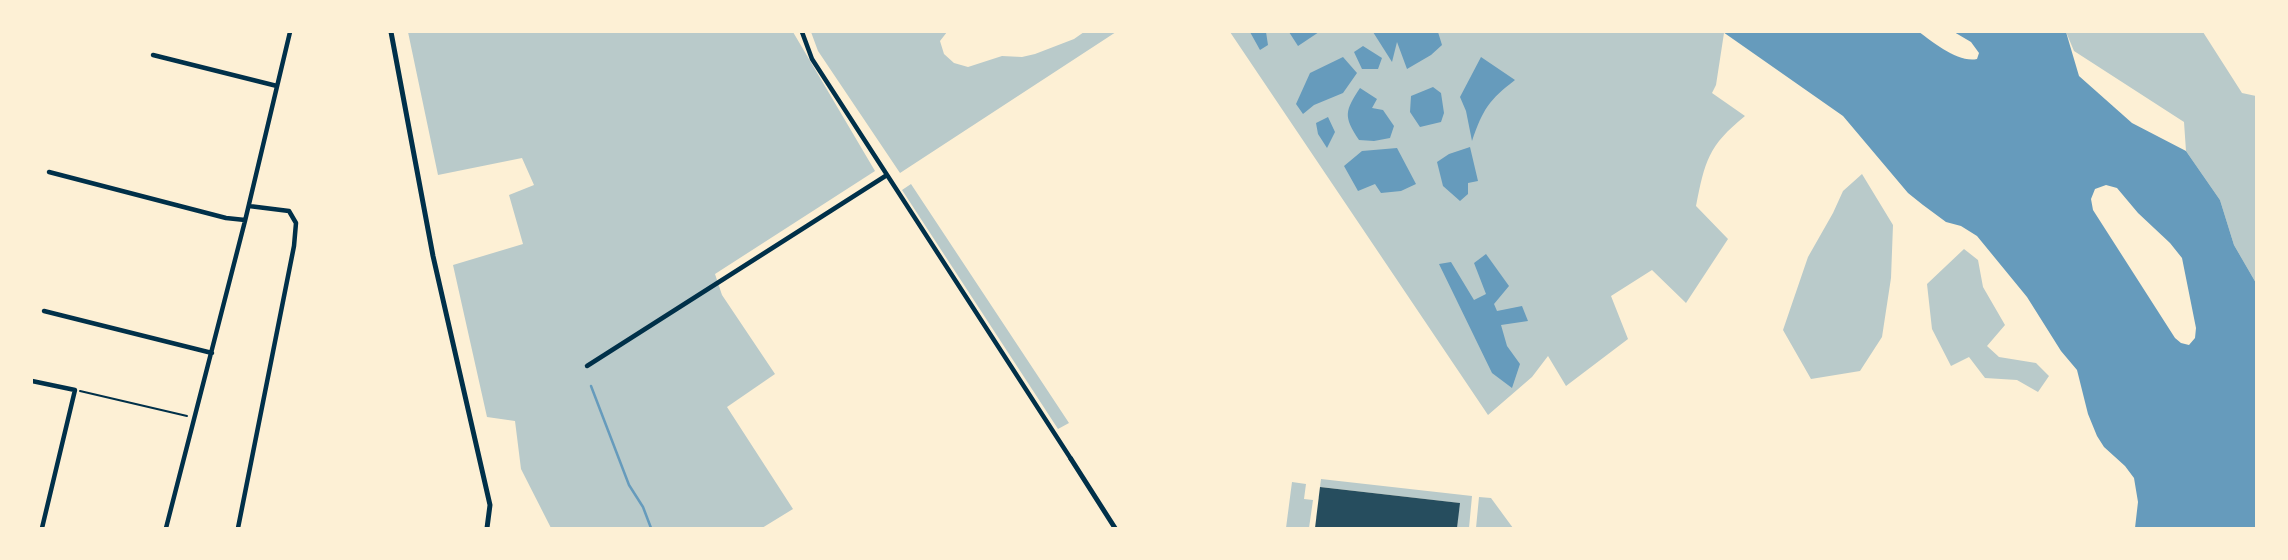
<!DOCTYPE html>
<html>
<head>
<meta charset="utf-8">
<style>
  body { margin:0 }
  #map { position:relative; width:2288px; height:560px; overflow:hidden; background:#fdf0d5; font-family:"PT Sans Narrow",sans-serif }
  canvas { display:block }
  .frame { position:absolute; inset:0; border:33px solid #fdf0d5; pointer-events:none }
</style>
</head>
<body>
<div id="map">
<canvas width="2288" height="560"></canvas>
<div class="frame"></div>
</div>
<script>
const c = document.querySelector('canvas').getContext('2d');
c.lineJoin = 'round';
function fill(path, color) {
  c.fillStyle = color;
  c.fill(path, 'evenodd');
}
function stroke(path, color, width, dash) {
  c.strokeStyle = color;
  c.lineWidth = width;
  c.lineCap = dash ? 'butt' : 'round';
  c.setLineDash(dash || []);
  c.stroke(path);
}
fill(new Path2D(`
  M408,32H793L875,171L715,274L722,295L775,374L727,407L793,509L762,528H551L521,469L515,421L487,417L453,265L523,244L509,195L534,185L522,158L438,175Z
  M811,32H947L940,41L944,54L954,63L968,67L1002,56L1022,57L1035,54L1074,39L1084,32H1116L900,173L818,51Z
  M1230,32H1723L1724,33L1716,85L1712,93L1745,116C1708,146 1705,161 1696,206L1728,239L1686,303L1652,270L1611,296L1628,339L1566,386L1548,356L1532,377L1488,415Z
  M2066,32H2203L2242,93L2256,96V283L2234,245L2220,200L2186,151L2184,122L2074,51Z
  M1862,174L1893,225L1891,278L1882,337L1860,371L1811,379L1783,330L1808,257L1833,213L1843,191Z
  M911,184L1069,423L1058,429L902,190Z
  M1964,249L1978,260L1983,287L2005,325L1987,346L1999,357L2036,363L2049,376L2038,392L2017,380L1985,378L1969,357L1951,366L1932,329L1927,284Z
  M1321,479L1472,496L1469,528H1457L1459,503L1320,487Z
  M1292,482L1306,484L1304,499L1313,500L1309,528H1286Z
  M1479,497L1491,498L1513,528H1476Z`), '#b9caca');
fill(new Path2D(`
  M1250,32H1266L1268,45L1260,50Z
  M1289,32H1319L1298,46Z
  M1373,32H1438L1442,45L1431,55L1407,69L1397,42L1392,62Z
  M1723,32H1919C1933,42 1958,63 1977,59L1979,53L1971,42L1954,32H2066L2079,76L2132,123L2186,151L2220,200L2234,245L2256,283V528H2135L2138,502L2134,478L2125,466L2104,447L2097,436L2088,414L2077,370L2061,351L2027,297L1977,236L1961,226L1946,222L1923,205L1908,193L1843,116ZM2106,185L2117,188L2138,213L2170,243L2182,258L2196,328L2195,338L2189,345L2181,343L2175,338L2093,210L2091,199L2095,189Z
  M1363,46L1382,58L1378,69H1362L1354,52Z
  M1343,57L1357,73L1343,93L1314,105L1303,114L1296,104L1310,73Z
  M1481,57L1515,80C1489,100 1483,109 1472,141L1466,111L1460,97Z
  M1433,87L1441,93L1444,113L1441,122L1420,127L1410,112L1411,96Z
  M1360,88L1377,99L1372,108L1383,110L1394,126L1390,138L1374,141L1359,140C1343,116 1345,111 1360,88Z
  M1328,117L1335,132L1327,148L1318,134L1316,123Z
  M1470,147L1478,181L1468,183V194L1460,201L1443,186L1437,162L1449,154Z
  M1397,148L1416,184L1401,191L1381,193L1375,184L1358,191L1344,166L1362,151Z
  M1486,254L1509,286L1494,304L1497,311L1522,306L1528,321L1501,325L1507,346L1520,364L1512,388L1492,373L1439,264L1451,262L1474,300L1486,294L1474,263Z`), '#669bbc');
stroke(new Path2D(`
  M591,386L629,485L643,507L651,528`), '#669bbc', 2.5);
fill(new Path2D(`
  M1320,487L1460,503L1457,528H1315Z`), '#264d5e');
stroke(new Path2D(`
  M80,391L187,416`), '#003049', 2);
stroke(new Path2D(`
  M802,32L812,59L1071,459
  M153,55L277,86
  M49,172L226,218L245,220
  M44,311L212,353
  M587,366L887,175
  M32,381L75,390L42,528
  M166,528L245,221L290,32
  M238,528L294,246L296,223L289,211L249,206`), '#003049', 4.5);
stroke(new Path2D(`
  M391,32L433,256L490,505L487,528
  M1071,459L1115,528`), '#003049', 5);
</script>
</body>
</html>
